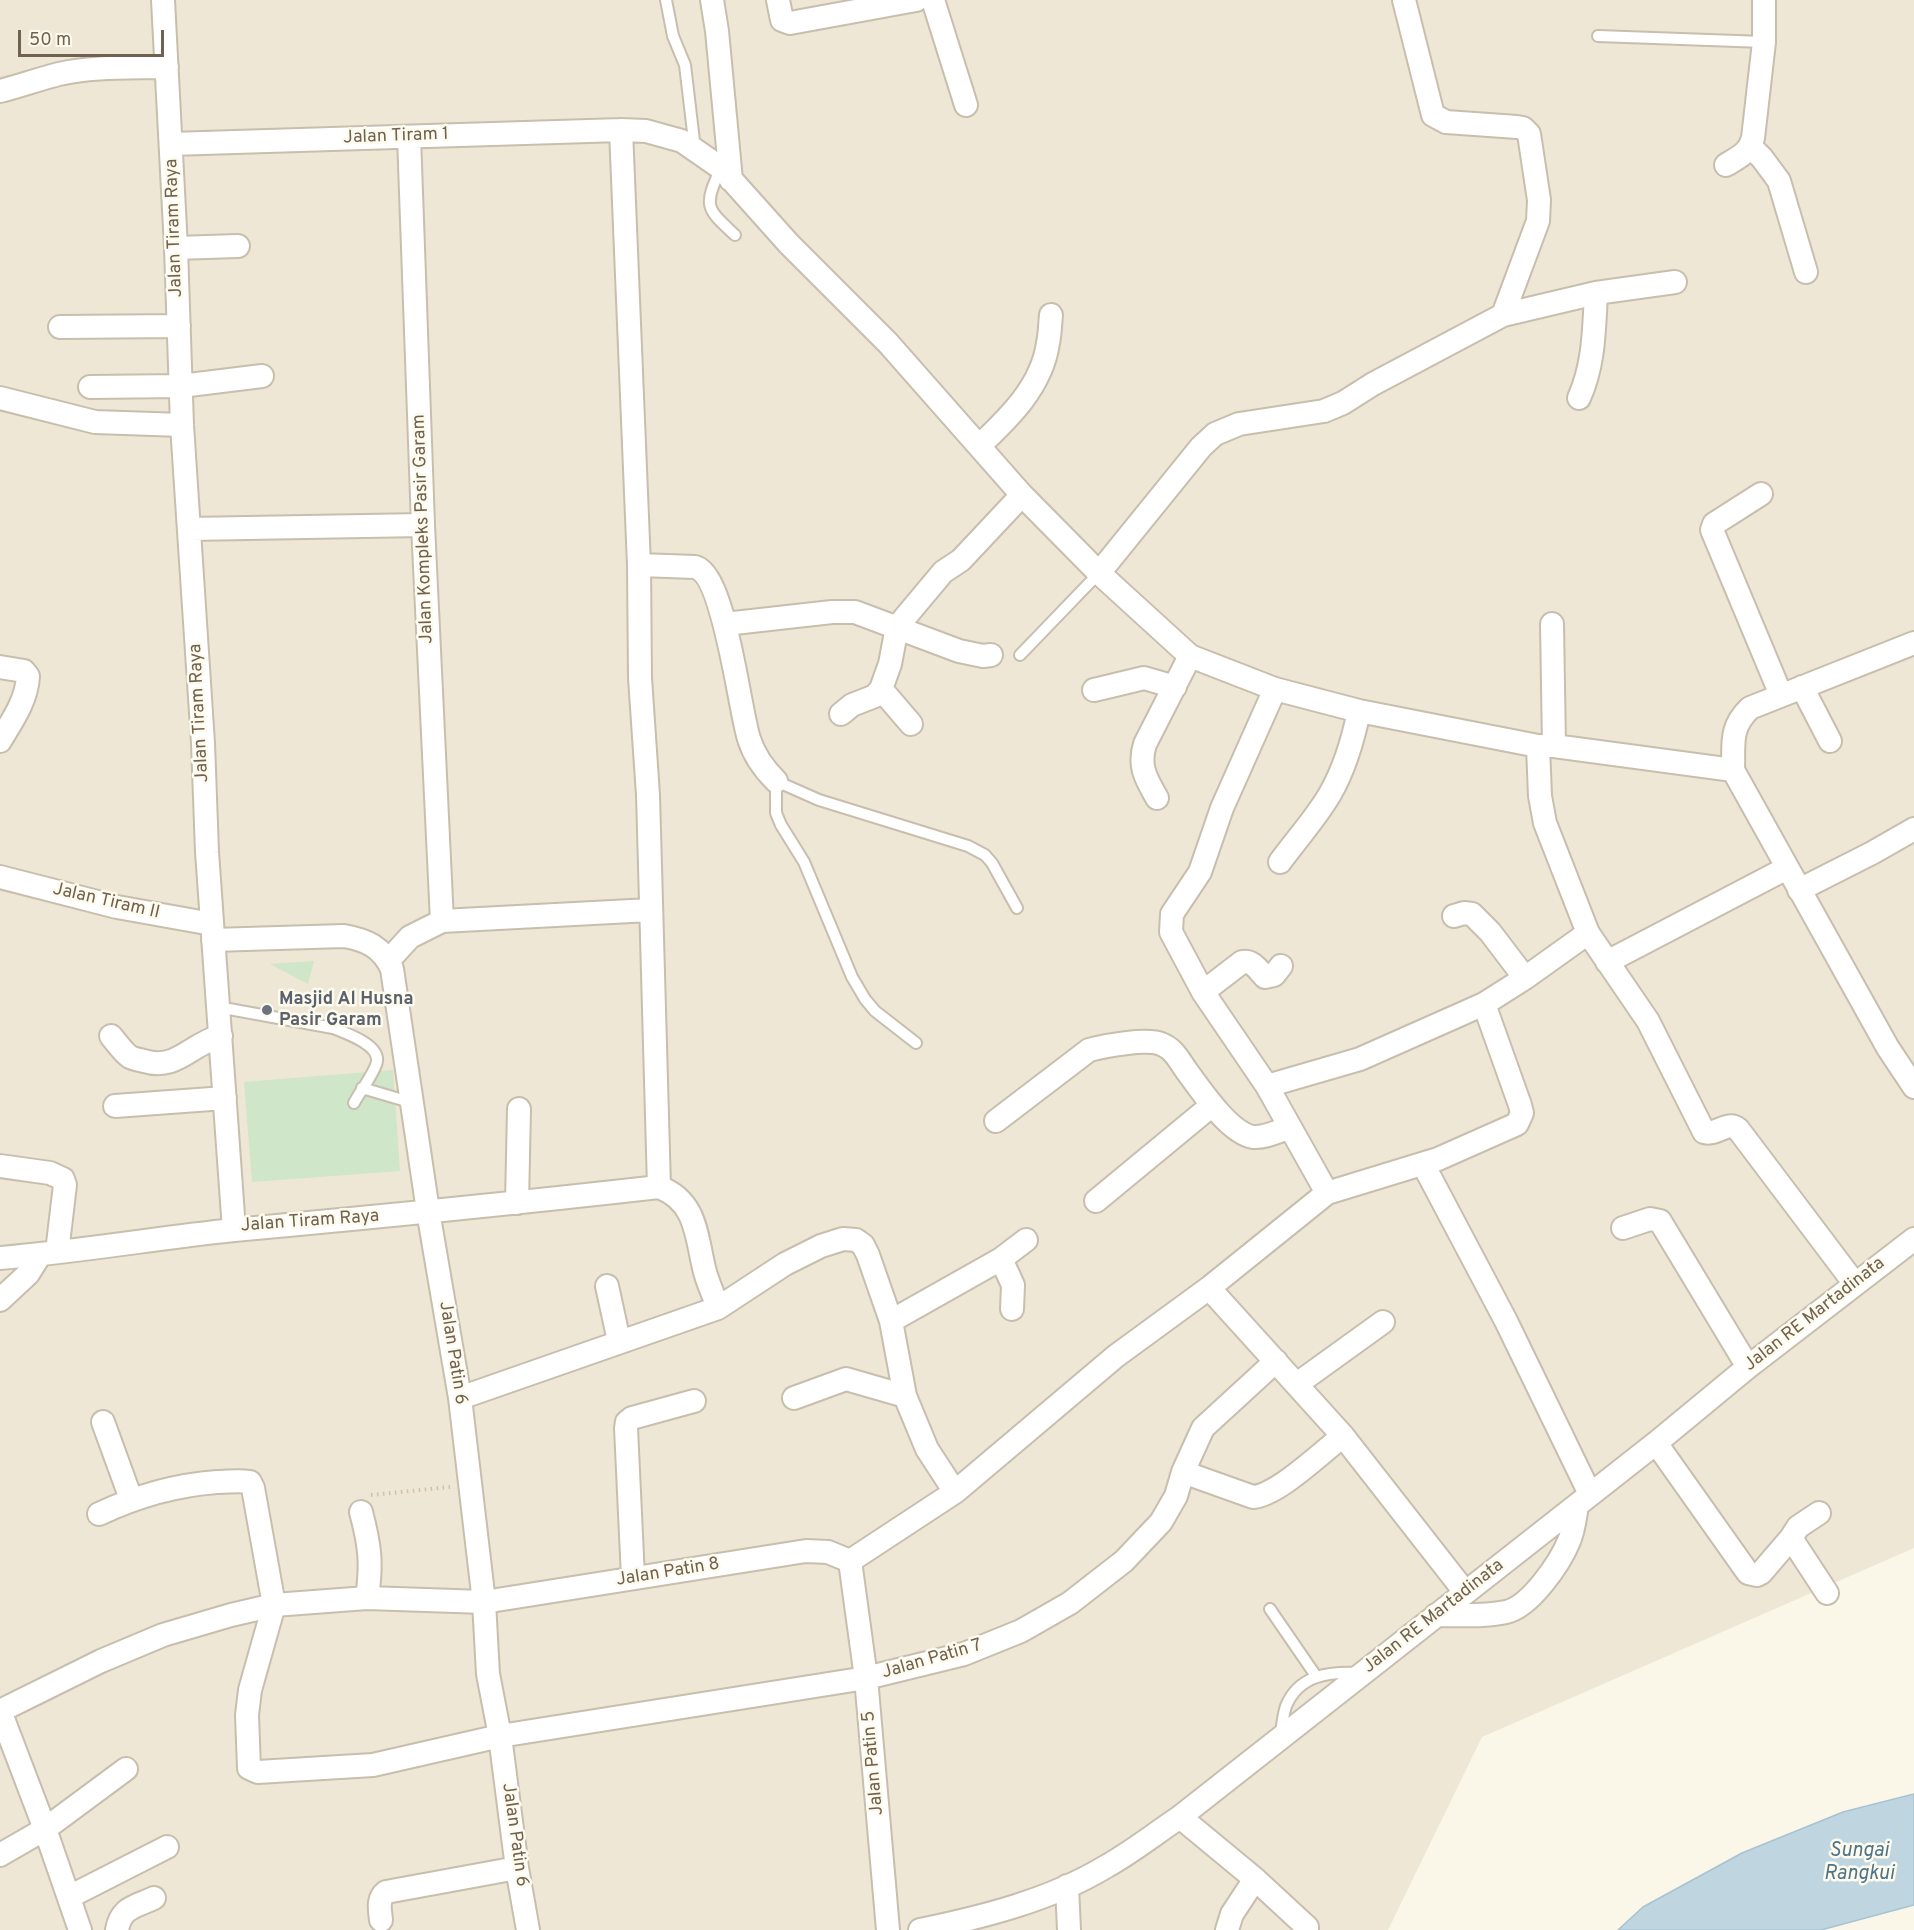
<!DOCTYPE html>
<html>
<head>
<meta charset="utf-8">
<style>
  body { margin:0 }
  #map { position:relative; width:1914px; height:1930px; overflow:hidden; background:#faf6e8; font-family:Overpass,sans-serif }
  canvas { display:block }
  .scale { position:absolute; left:18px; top:30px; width:146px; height:27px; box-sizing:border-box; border:3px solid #71614f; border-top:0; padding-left:8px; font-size:18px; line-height:21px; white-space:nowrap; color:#71614f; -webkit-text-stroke:4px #fdfaee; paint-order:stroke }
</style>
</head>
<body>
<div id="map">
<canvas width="1914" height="1930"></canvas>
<div class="scale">50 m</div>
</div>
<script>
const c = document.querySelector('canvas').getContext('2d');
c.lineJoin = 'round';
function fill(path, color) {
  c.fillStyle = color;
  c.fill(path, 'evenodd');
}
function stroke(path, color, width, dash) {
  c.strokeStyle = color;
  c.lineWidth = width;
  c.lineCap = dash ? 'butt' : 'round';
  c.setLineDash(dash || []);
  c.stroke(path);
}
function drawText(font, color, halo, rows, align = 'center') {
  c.font = font + ' Overpass,sans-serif';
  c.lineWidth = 5;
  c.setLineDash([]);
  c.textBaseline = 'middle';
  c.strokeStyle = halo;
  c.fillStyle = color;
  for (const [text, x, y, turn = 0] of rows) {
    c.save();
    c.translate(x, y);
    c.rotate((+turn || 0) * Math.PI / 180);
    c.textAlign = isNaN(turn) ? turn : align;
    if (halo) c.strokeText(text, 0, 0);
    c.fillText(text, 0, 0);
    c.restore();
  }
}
fill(new Path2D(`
  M0,0H1914V1548L1482,1737L1388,1930H0Z`), '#eee7d5');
fill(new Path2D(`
  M314,961L308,984L270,964Z
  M393,1070L400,1171L252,1182L244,1082Z`), '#cfe6c8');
const water = new Path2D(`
  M1914,1794V1905L1821,1930H1618L1643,1907L1742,1853L1843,1812Z`);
fill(water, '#bfd6e1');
stroke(water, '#a6c3d2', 1.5);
const lane = new Path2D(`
  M666,0L673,36L685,65L695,149
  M1598,36L1764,42
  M721,168C703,207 706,208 735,235
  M1020,655L1099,573
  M218,1007L333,1028C345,1033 379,1044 377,1061C376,1071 359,1093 354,1103
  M916,1043L875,1011L865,999L852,977L804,862L781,825L776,813V781L819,800L968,846L985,855L992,863L1017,908
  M362,1088L413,1103
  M1270,1609L1316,1676
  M1281,1734C1282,1725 1283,1715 1286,1706C1299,1675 1328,1672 1357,1673`);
const street = new Path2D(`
  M163,0L176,248L182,425L203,743L207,852L234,1230
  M712,0L717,31L731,180
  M778,0L782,20L790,23L916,0
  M933,0L966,105
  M1404,0L1433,115L1446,122L1517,127L1523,128L1529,134L1539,200L1538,221L1503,315
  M0,91C20,86 39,79 59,74C93,66 132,68 167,67
  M621,130L639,565L640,678L648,795L659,1187
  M409,137L423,525L442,921
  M171,144L621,130L646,131L682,141L721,168L789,244L888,343L1022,495L1099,573L1190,656L1275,689L1359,711L1538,746H1554L1733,770
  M1751,147L1762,158L1779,181L1806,272
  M1726,165C1739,157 1749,153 1753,138L1764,42V0
  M176,248L238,246
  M60,327L179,326
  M90,387L181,386L262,376
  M0,398L95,422L182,425
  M1579,398C1594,365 1594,330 1596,293
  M979,446C1009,418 1042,386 1048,343C1050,334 1050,324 1051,315
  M1761,494L1714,524L1712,530L1781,695
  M189,529L423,525
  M639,565L695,567C725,575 739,708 749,739C754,755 764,769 776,781
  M1099,573L1201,447L1215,434L1239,424L1324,411L1343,403L1373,384L1503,315L1596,293L1675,282
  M725,624L832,612H855L959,651L983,656L991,655
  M1552,624L1554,746
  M1914,643L1750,708C1729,728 1734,744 1733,770L1888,1048L1914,1087
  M0,667L24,671L28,676C27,700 12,721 0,741
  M1802,687L1830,741
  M881,689L911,724
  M1275,689L1222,808L1200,872L1172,914L1171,932L1203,992L1267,1086L1327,1193
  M1094,690L1144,678L1175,687
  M841,714L852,705L875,696L881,689L890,664L897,627L943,572L961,560L1022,495
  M1538,746L1540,796L1545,823L1588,933L1648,1021L1704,1132C1717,1136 1727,1120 1738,1129L1855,1284
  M1157,798C1146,779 1138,766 1145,744L1190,656
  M1280,862C1296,840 1316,818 1330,794C1345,768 1353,740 1359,711
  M0,877L117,907L212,924
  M1799,890L1872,853L1914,829
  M1454,916L1464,913L1472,914L1490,932L1525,978
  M213,940L344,936C367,940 382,947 392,969L428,1211L460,1398L484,1602L488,1674L500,1736L517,1868L528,1930
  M388,961L410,937L442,921L650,910
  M1607,962L1787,868
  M1203,992L1242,962C1253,960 1258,970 1265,977L1274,975L1281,966
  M111,1036C117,1043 123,1052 130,1057C134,1059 140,1060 144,1061C177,1071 190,1044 221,1036
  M1267,1086L1360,1059L1484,1004
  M115,1106L225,1098
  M996,1121L1089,1050C1104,1046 1147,1038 1161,1044C1173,1048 1179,1060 1186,1070C1200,1089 1229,1133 1253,1137C1265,1138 1278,1131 1289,1128
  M1423,1164L1506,1321L1590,1494
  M0,1166L50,1173L63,1179L65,1185L57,1252
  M1096,1201L1211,1106
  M517,1203L519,1109
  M1623,1228L1650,1219L1660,1221L1748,1367
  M0,1258C78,1252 156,1238 234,1230C376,1217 517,1203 659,1187C696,1201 696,1234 704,1268C707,1282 714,1295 718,1308
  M1001,1259L1013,1285L1012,1309
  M607,1286L619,1341
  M1209,1288L1343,1436L1465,1592
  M0,1300L28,1274L40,1255
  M891,1321L1001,1259L1026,1240
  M1297,1384L1383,1322
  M460,1398L718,1308L785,1264L821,1246L843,1239L856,1240L863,1245L868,1255L891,1321L905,1396L927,1449L955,1492
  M794,1398L846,1379L905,1396
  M103,1422L131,1499
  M1656,1443L1748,1573L1757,1575L1761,1573L1791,1538L1798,1527L1819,1513
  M1183,1472L1253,1497C1278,1495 1322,1452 1343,1436
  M361,1512C370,1546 372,1563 367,1598
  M99,1514C137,1496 175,1485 217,1482C228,1482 239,1480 250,1482L253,1488L274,1605L250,1690L247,1715L249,1768L258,1772L373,1765L500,1736L866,1678L964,1654L1021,1631L1070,1603L1124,1561L1161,1522L1176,1496L1183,1472L1203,1428L1276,1361
  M1791,1538L1827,1593
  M850,1561L955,1492L1116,1356L1209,1288L1327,1193L1438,1159L1517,1124L1522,1113L1520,1105L1484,1004L1525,978L1588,933
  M850,1561L866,1678L888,1930
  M633,1578L626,1428L627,1422L632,1418L694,1401
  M1436,1615C1459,1615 1483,1617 1506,1612C1530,1607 1560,1563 1569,1541C1574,1530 1575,1517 1577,1505
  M0,1711L101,1661L163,1635L231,1615L274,1605L367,1598L484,1602L806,1551L828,1552L850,1561
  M0,1711L45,1829L80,1930
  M1180,1817L1255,1879L1307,1927V1930
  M0,1855L45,1829L126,1769
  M1067,1886L1069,1930
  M69,1897L167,1847
  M381,1920C380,1910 377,1899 386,1892L517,1868
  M117,1930C121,1907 135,1907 154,1898
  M920,1930C983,1917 1051,1900 1107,1866C1132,1852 1156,1833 1180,1817L1656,1443L1748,1367L1914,1239
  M1227,1930L1232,1914L1255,1879`);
stroke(lane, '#c8bead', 14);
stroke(street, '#c8bead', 26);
stroke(new Path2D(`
  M371,1495L450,1487`), '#d1bfa6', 4, [1.5, 4.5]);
stroke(lane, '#fff', 10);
stroke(street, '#fff', 22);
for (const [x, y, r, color] of [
  [267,1010,6,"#6b7280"]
]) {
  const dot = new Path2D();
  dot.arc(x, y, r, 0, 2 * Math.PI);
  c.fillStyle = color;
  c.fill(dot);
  stroke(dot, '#fdfaee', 2);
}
drawText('18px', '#71614f', '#fdfaee', [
  ["Jalan Tiram 1",396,137,-2],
  ["Jalan Tiram Raya",175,228,-92],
  ["Jalan Kompleks Pasir Garam",424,529,-92],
  ["Jalan Tiram Raya",200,713,-93],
  ["Jalan Tiram II",106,902,13],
  ["Jalan Tiram Raya",310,1222,-4],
  ["Jalan RE Martadinata",1815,1315,-38],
  ["Jalan Patin 6",452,1353,81],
  ["Jalan Patin 8",668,1573,-9],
  ["Jalan RE Martadinata",1434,1617,-38],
  ["Jalan Patin 7",932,1660,-16],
  ["Jalan Patin 5",874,1763,-95],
  ["Jalan Patin 6",514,1835,82]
]);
drawText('bold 18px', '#5b616d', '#fdfaee', [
  ["Masjid Al Husna",279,1000],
  ["Pasir Garam",279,1021]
], 'left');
drawText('italic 20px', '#4f7488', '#fdfaee', [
  ["Sungai",1859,1852],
  ["Rangkui",1859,1875]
]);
</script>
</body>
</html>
